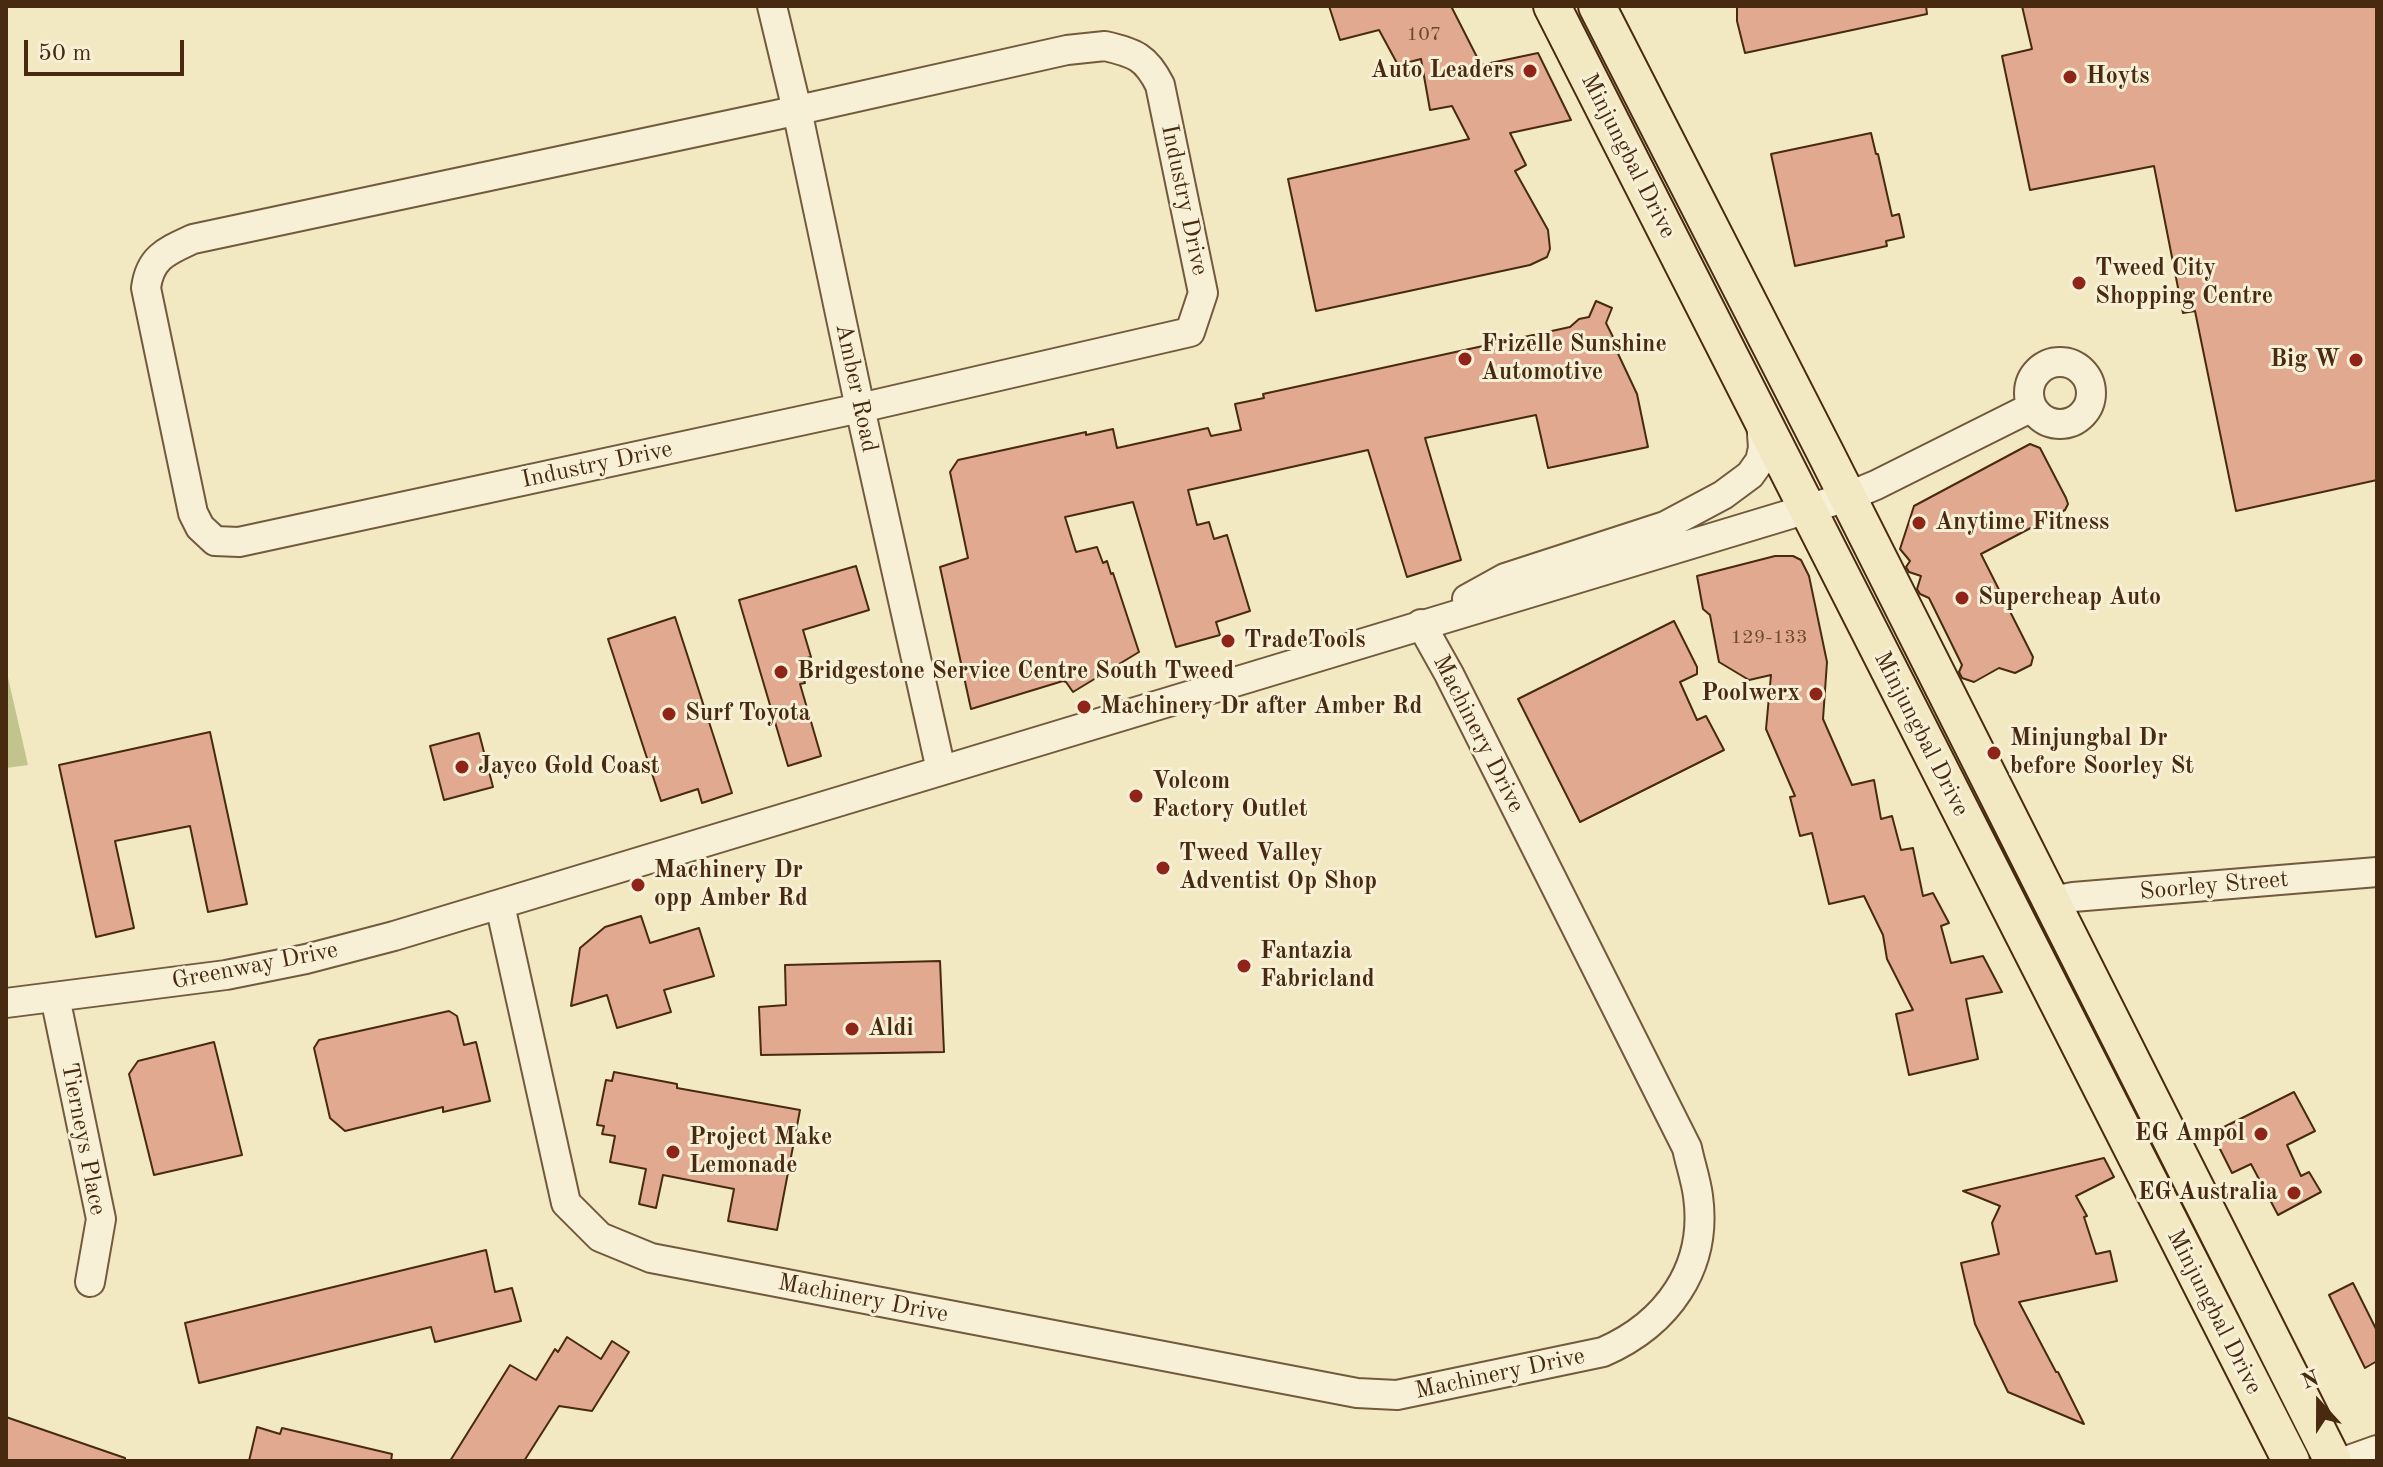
<!DOCTYPE html>
<html>
<head>
<meta charset="utf-8">
<style>
  body { margin:0 }
  #map { position:relative; width:2383px; height:1467px; overflow:hidden; background:#f2e8c2; font-family:"Old Standard TT",serif }
  canvas { display:block }
  .frame { position:absolute; inset:0; border:8px solid #472a0f; pointer-events:none }
  .north { position:absolute; left:2279px; top:1363px; width:80px; height:80px; -webkit-text-stroke:6px #f7f0d7; paint-order:stroke; rotate:339deg; font-size:22px; font-weight:700; line-height:32px; text-align:center; color:#472a0f }
  .north::after { content:''; display:block; margin:auto; width:28px; height:36px; background:#472a0f; clip-path:polygon(50% 0,100% 100%,50% 72%,0 100%) }
  .scale { position:absolute; left:24px; top:40px; width:160px; height:36px; box-sizing:border-box; border:4px solid #472a0f; border-top:0; padding-left:10px; font-size:24px; line-height:28px; white-space:nowrap; color:#472a0f; -webkit-text-stroke:6px #f7f0d7; paint-order:stroke }
</style>
</head>
<body>
<div id="map">
<canvas width="2383" height="1467"></canvas>
<div class="frame"></div>
<div class="north">N</div>
<div class="scale">50 m</div>
</div>
<script>
const c = document.querySelector('canvas').getContext('2d');
c.lineJoin = 'round';
function fill(path, color) {
  c.fillStyle = color;
  c.fill(path, 'evenodd');
}
function stroke(path, color, width, dash) {
  c.strokeStyle = color;
  c.lineWidth = width;
  c.lineCap = dash ? 'butt' : 'round';
  c.setLineDash(dash || []);
  c.stroke(path);
}
function drawText(font, color, halo, rows, align = 'center') {
  c.font = font + ' "Old Standard TT",serif';
  c.lineWidth = 6;
  c.setLineDash([]);
  c.textBaseline = 'middle';
  c.strokeStyle = halo;
  c.fillStyle = color;
  for (const [text, x, y, turn = 0] of rows) {
    c.save();
    c.translate(x, y);
    c.rotate((+turn || 0) * Math.PI / 180);
    c.textAlign = isNaN(turn) ? turn : align;
    if (halo) c.strokeText(text, 0, 0);
    c.fillText(text, 0, 0);
    c.restore();
  }
}
fill(new Path2D(`
  M6,669L28,765L6,768Z`), '#c2c48e');
const building = new Path2D(`
  M1329,6H1451L1481,65L1538,53L1571,120L1510,133L1526,165L1515,171L1548,230L1550,249L1547,257L1530,265L1316,311L1288,179L1469,139L1452,106L1430,110L1421,59L1398,65L1379,30L1340,40Z
  M1737,6H1926L1927,14L1745,53L1737,21Z
  M2022,6H2377V480L2236,511L2195,311L2183,313L2154,166L2030,190L2002,56L2032,49Z
  M1871,133L1876,154H1878L1892,216L1899,214L1904,237L1886,241L1887,246L1795,266L1771,154Z
  M1596,301L1612,308L1606,323L1614,339L1613,343L1637,394L1648,447L1548,468L1536,415L1425,438L1461,560L1407,577L1368,450L1188,490L1197,525L1209,522L1214,539L1227,535L1250,611L1216,622L1220,635L1176,647L1133,502L1065,517L1076,552L1097,547L1103,563L1107,561L1111,574L1113,573L1139,652L1073,692L1066,682L1063,681L971,709L940,567L968,558L950,472L958,460L1086,432V435L1113,429L1117,448L1208,428L1211,436L1241,430L1235,404L1264,398L1263,394L1570,327L1579,319L1589,317Z
  M2030,444L2040,448L2066,498L2068,504L2065,510L1981,554L2033,657L2031,665L2015,673L1999,668L1974,682L1962,678L1959,672L1962,665L1929,598L1920,594L1917,589L1921,576L1909,572L1906,567L1910,561L1900,549L1914,506Z
  M1775,556H1793L1801,560L1809,576L1827,662L1823,719L1852,785L1874,780L1881,819L1892,816L1901,850L1913,848L1923,896L1933,893L1949,923L1941,926L1951,963L1983,956L2002,992L1966,999L1978,1059L1909,1075L1896,1014L1913,1010L1887,959L1883,935L1864,896L1829,904L1812,833L1800,836L1790,797L1795,796L1766,729L1771,675L1749,680L1719,662L1710,615L1703,609L1697,576Z
  M856,566L869,610L803,630L811,657L798,660L805,683L800,684L821,756L788,766L739,600Z
  M675,617L732,793L702,803L698,789L661,801L608,639Z
  M1674,621L1697,667V674L1680,682L1697,720L1706,716L1724,750L1580,822L1518,699Z
  M210,732L247,904L208,912L190,826L115,841L134,928L96,937L59,765Z
  M479,733L493,787L444,800L430,746Z
  M641,916L650,943L699,928L714,976L664,990L671,1012L617,1028L607,995L571,1006L580,948L605,927Z
  M940,961L944,1052L761,1055L759,1007L786,1005L785,965Z
  M449,1011L457,1016L464,1045L476,1042L490,1101L443,1112V1107L345,1131L330,1118L314,1048L319,1040Z
  M214,1042L242,1155L154,1175L129,1074L138,1061Z
  M614,1072L677,1084V1088L800,1110L777,1230L728,1221L734,1189L663,1175L656,1208L639,1204L646,1169L610,1162L615,1136L602,1134L604,1126L597,1125L606,1080L612,1081Z
  M2294,1092L2315,1131L2287,1145L2301,1176L2309,1172L2321,1192L2278,1215L2251,1164L2232,1173L2212,1133Z
  M2104,1158L2114,1177L2076,1196L2087,1216L2084,1217L2096,1254L2110,1251L2117,1281L2019,1302L2056,1372H2058L2084,1424L2008,1392L1975,1324L1961,1263L1999,1254L1992,1223L2000,1206L1963,1191Z
  M486,1250L495,1292L512,1288L521,1321L435,1342L431,1327L199,1383L185,1323Z
  M2353,1283L2377,1331V1361L2365,1368L2329,1295Z
  M567,1337L601,1359L612,1341L629,1352L592,1411L559,1406L524,1461H450L510,1365L536,1380L555,1349L558,1352Z
  M6,1417L125,1458V1461H6Z
  M257,1427L280,1434L282,1428L392,1454L391,1461H249Z`);
fill(building, '#e2a991');
stroke(building, '#472a0f', 2);
const minor = new Path2D(`
  M772,6L797,110L860,408L941,770
  M1105,46C1135,53 1146,57 1160,85L1203,293L1190,332L860,408L239,542L215,541L200,527L193,513L146,288C150,257 167,251 193,239L776,115L1067,50Z
  M2029 393a31 31 0 1 1 62 0a31 31 0 1 1-62 0Z
  M1467,599L1505,578L1665,526L1723,495L1750,475L1760,461L1763,448L1761,420
  M2052,901L2073,897L2377,872
  M500,905L566,1203L600,1237L651,1258L1357,1393L1397,1395L1603,1352C1667,1324 1708,1268 1698,1196C1696,1180 1690,1163 1687,1148L1449,674L1421,624
  M55,997L101,1219L90,1282
  M6,1003L226,975L306,959L394,936L1847,497L1876,485L2032,407
  M2346,1461L2377,1450`);
const major = new Path2D(`
  M1552,6L2291,1461
  M1597,6L1826,454L2333,1461`);
stroke(minor, '#725a3c', 32);
stroke(major, '#472a0f', 40);
stroke(minor, '#f7f0d7', 28);
stroke(major, '#f2e8c2', 36);
for (const [x, y, r, color] of [
  [1530,71,8,"#8f2418"],
  [2070,77,8,"#8f2418"],
  [2079,283,8,"#8f2418"],
  [1465,359,8,"#8f2418"],
  [2356,360,8,"#8f2418"],
  [1919,523,8,"#8f2418"],
  [1962,598,8,"#8f2418"],
  [1228,641,8,"#8f2418"],
  [781,672,8,"#8f2418"],
  [1816,694,8,"#8f2418"],
  [1084,707,8,"#8f2418"],
  [669,714,8,"#8f2418"],
  [1994,753,8,"#8f2418"],
  [462,767,8,"#8f2418"],
  [1136,796,8,"#8f2418"],
  [1163,868,8,"#8f2418"],
  [638,885,8,"#8f2418"],
  [1244,966,8,"#8f2418"],
  [852,1029,8,"#8f2418"],
  [2261,1134,8,"#8f2418"],
  [673,1152,8,"#8f2418"],
  [2294,1193,8,"#8f2418"]
]) {
  const dot = new Path2D();
  dot.arc(x, y, r, 0, 2 * Math.PI);
  c.fillStyle = color;
  c.fill(dot);
  stroke(dot, '#f7f0d7', 3);
}
drawText('20px', '#6e4a30', null, [
  ["107",1424,35],
  ["129-133",1769,638]
]);
drawText('bold 24px', '#472a0f', '#f7f0d7', [
  ["Auto Leaders",1514,71,"right"],
  ["Hoyts",2086,77],
  ["Tweed City",2095,269],
  ["Shopping Centre",2095,297],
  ["Frizelle Sunshine",1481,345],
  ["Automotive",1481,373],
  ["Big W",2340,360,"right"],
  ["Anytime Fitness",1935,523],
  ["Supercheap Auto",1978,598],
  ["TradeTools",1244,641],
  ["Bridgestone Service Centre South Tweed",797,672],
  ["Poolwerx",1800,694,"right"],
  ["Machinery Dr after Amber Rd",1100,707],
  ["Surf Toyota",685,714],
  ["Minjungbal Dr",2010,739],
  ["before Soorley St",2010,767],
  ["Jayco Gold Coast",478,767],
  ["Volcom",1152,782],
  ["Factory Outlet",1152,810],
  ["Tweed Valley",1179,854],
  ["Adventist Op Shop",1179,882],
  ["Machinery Dr",654,871],
  ["opp Amber Rd",654,899],
  ["Fantazia",1260,952],
  ["Fabricland",1260,980],
  ["Aldi",868,1029],
  ["EG Ampol",2245,1134,"right"],
  ["Project Make",689,1138],
  ["Lemonade",689,1166],
  ["EG Australia",2278,1193,"right"]
], 'left');
drawText('24px', '#472a0f', '#f7f0d7', [
  ["Minjungbal Drive",1628,156,63],
  ["Industry Drive",1184,200,78],
  ["Amber Road",856,388,78],
  ["Industry Drive",597,465,-12],
  ["Machinery Drive",1478,734,63],
  ["Minjungbal Drive",1921,734,63],
  ["Soorley Street",2214,886,-5],
  ["Greenway Drive",255,966,-11],
  ["Tierneys Place",83,1139,79],
  ["Machinery Drive",863,1299,11],
  ["Minjungbal Drive",2214,1312,63],
  ["Machinery Drive",1500,1374,-12]
]);
</script>
</body>
</html>
